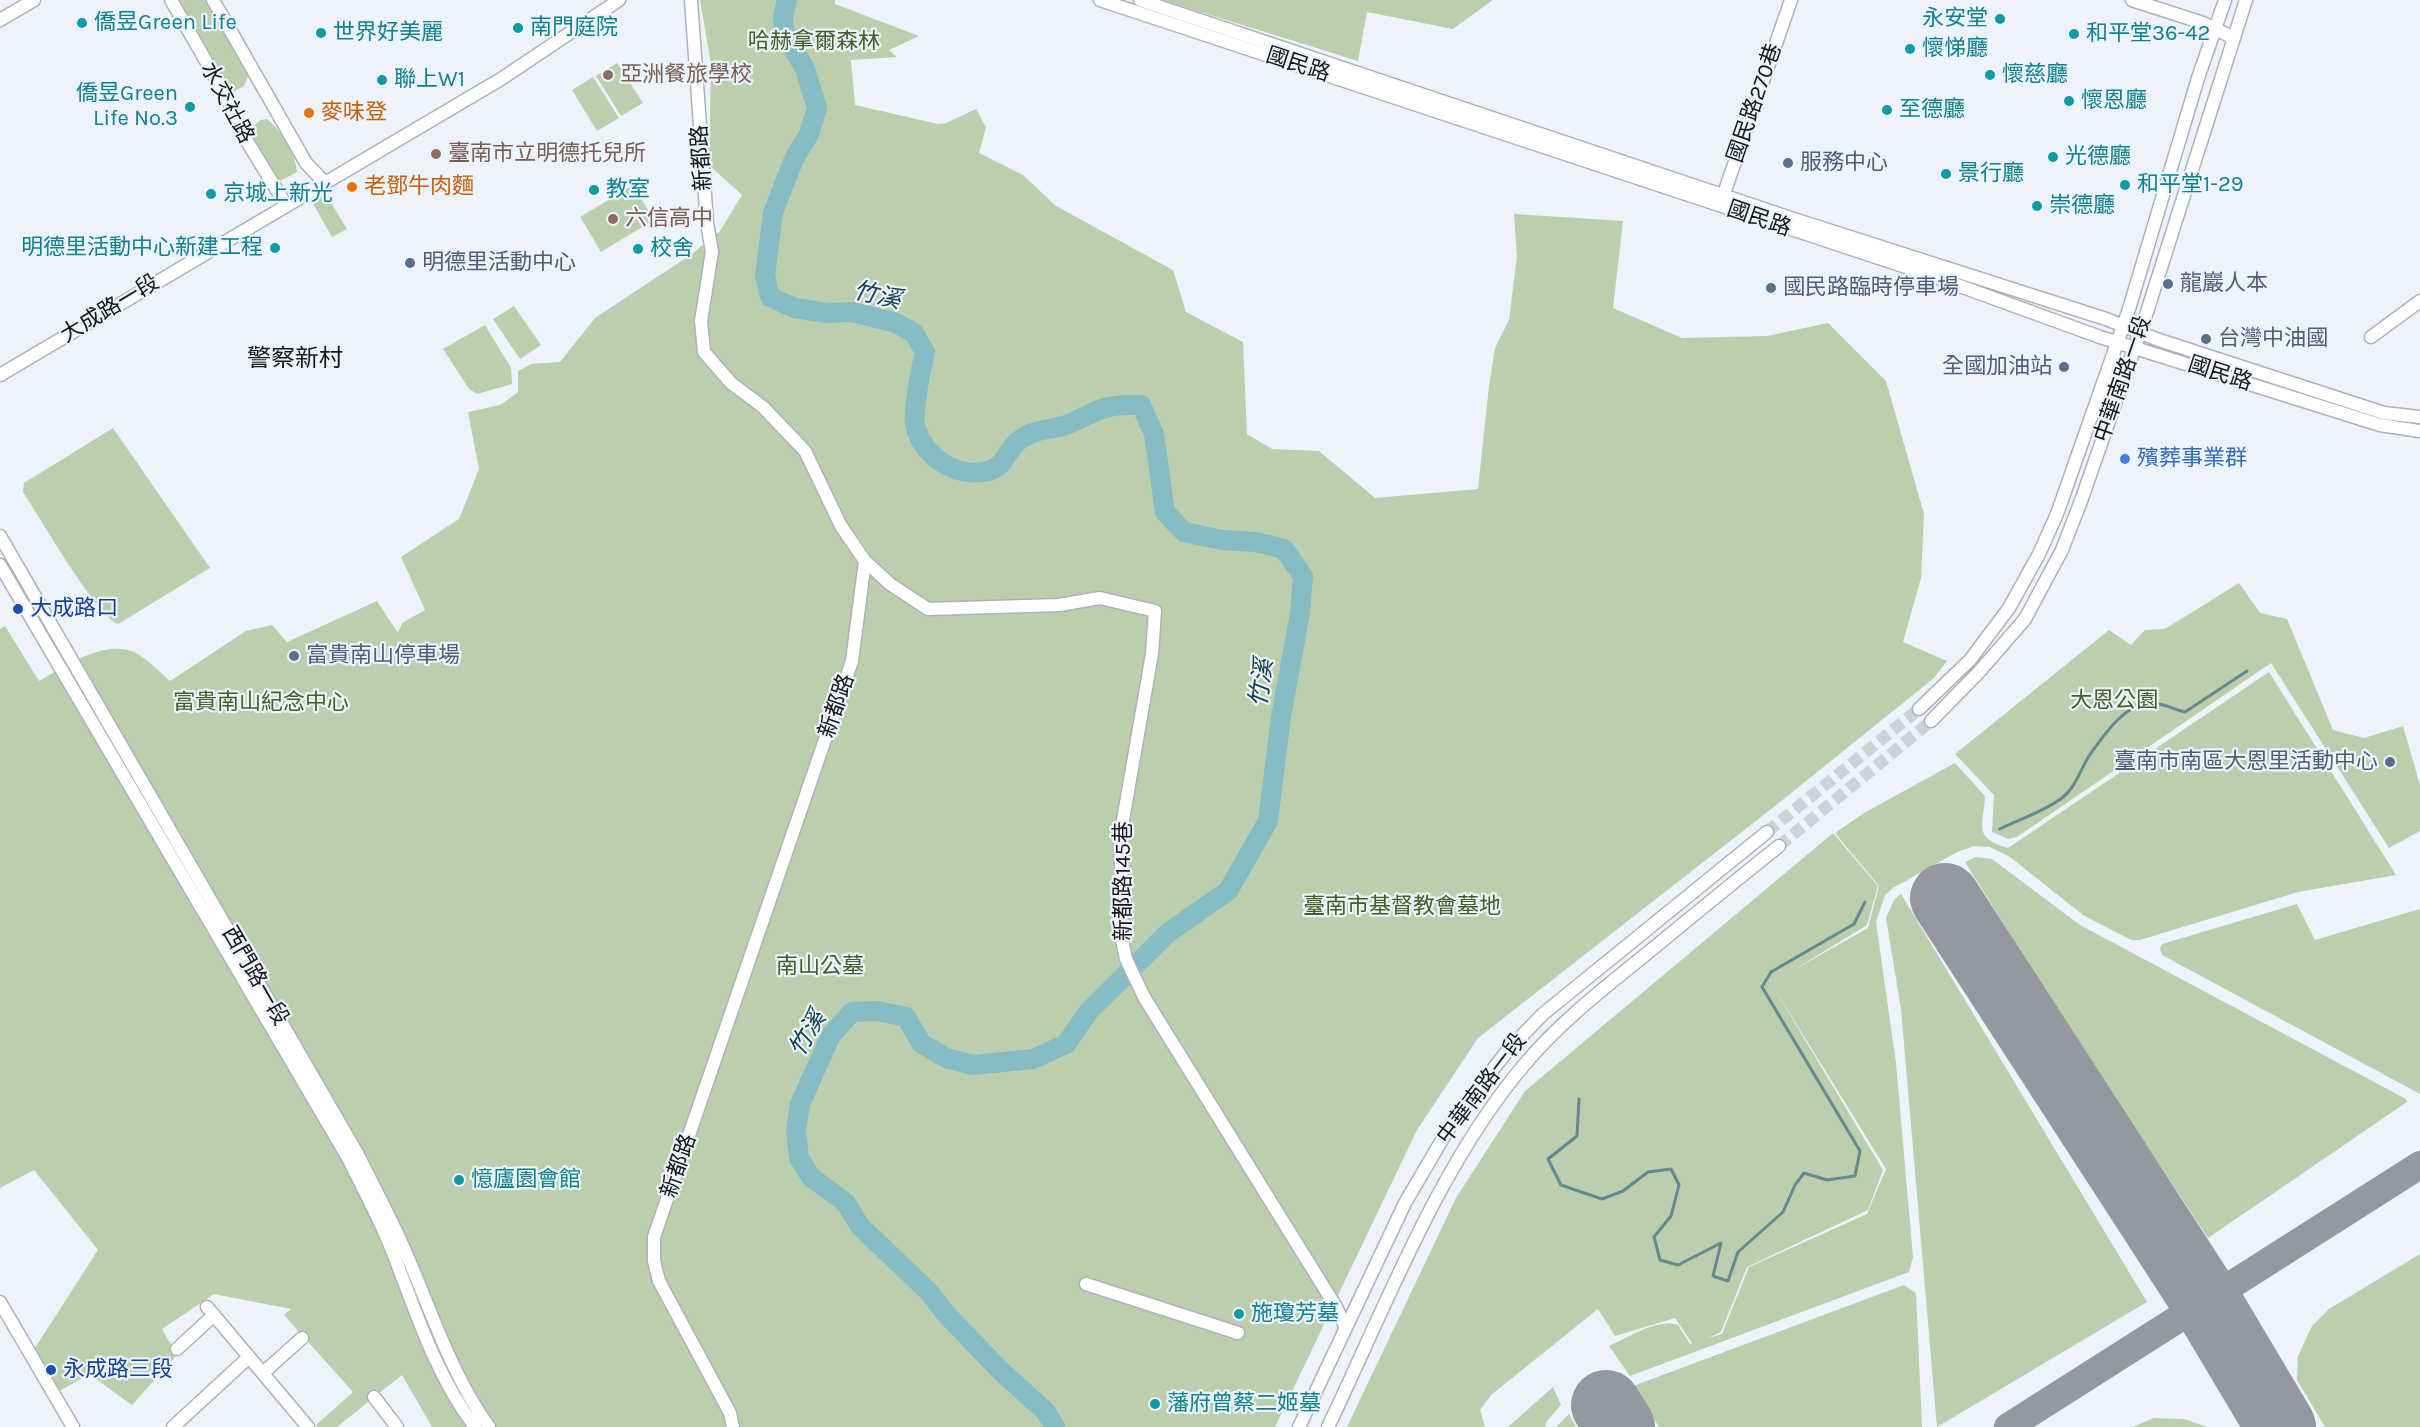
<!DOCTYPE html>
<html>
<head>
<meta charset="utf-8">
<style>
  body { margin:0 }
  canvas { display:block; background:#edf2fb }
</style>
</head>
<body>
<canvas width="2420" height="1427"></canvas>
<script>
const c = document.querySelector('canvas').getContext('2d');
c.lineJoin = 'round';
function fill(path, color) {
  c.fillStyle = color;
  c.fill(path, 'evenodd');
}
function stroke(path, color, width, dash) {
  c.strokeStyle = color;
  c.lineWidth = width;
  c.lineCap = dash ? 'butt' : 'round';
  c.setLineDash(dash || []);
  c.stroke(path);
}
function drawText(font, color, halo, rows, align = 'center') {
  c.font = font + ' Karla,"Noto Sans TC",sans-serif';
  c.lineWidth = 4.5;
  c.setLineDash([]);
  c.textBaseline = 'middle';
  c.strokeStyle = halo;
  c.fillStyle = color;
  for (const [text, x, y, turn = 0] of rows) {
    c.save();
    c.translate(x, y);
    c.rotate((+turn || 0) * Math.PI / 180);
    c.textAlign = isNaN(turn) ? turn : align;
    if (halo) c.strokeText(text, 0, 0);
    c.fillText(text, 0, 0);
    c.restore();
  }
}
fill(new Path2D(`
  M175,0H207L249,74L244,86L233,92L224,90Z
  M700,0H835V4L919,36L889,50L897,57L851,60L855,105L938,124L946,123L976,109L986,127L979,153L1023,175L1056,206L1173,270L1186,312L1243,342L1247,434L1272,449L1319,451L1375,498L1478,489L1489,386L1495,348L1509,320L1517,256L1514,214L1623,221L1613,308L1682,338L1767,336L1828,323L1886,381L1924,514L1921,578L1903,642L1947,661L1934,678L1775,806L1478,1038L1417,1130L1275,1427H432L402,1375L337,1427H317L316,1425L353,1392L284,1315L291,1309L214,1294L162,1329L177,1355L132,1405L89,1374L58,1392L33,1351L98,1250L34,1170L0,1188V629L5,626L39,681C64,667 103,639 134,652C145,657 161,673 170,681L246,631L272,625L287,642L377,601L398,633L402,623L425,610L401,557L459,519L479,469L468,412L500,405L518,392V371L531,364L560,362L595,318L692,254L720,231L742,195L709,165L711,64Z
  M1162,0H1493L1453,29L1367,12L1358,61Z
  M617,63L643,103L621,116L596,76Z
  M593,77L619,118L597,131L572,90Z
  M267,119C281,131 296,153 297,172L280,181L272,175L249,137L248,130L261,120Z
  M633,185L654,220L601,252L580,217Z
  M322,196L330,201L347,229L332,237L312,202Z
  M514,306L541,345L520,359L493,319Z
  M485,325L511,368L512,384L477,394L469,389L443,349Z
  M113,428L210,568L118,624C97,617 39,516 23,492L24,483Z
  M2239,583L2260,613L2287,619L2333,730L2364,738L2403,726L2420,785V831L2389,848L2271,663L2017,837L2008,839L1992,832L1994,795L1955,754L2109,630L2131,645L2145,630L2165,629Z
  M2269,672L2396,875L2298,892L2140,940H2131L2083,915L2010,857L1990,847L1974,846L1957,852L1893,888L1885,895L1876,922L1896,1063L1910,1223L1913,1257L1909,1272L1630,1376L1609,1346C1628,1338 1657,1318 1678,1325L1690,1344L1692,1343L1675,1318L1615,1336L1598,1309L1491,1395L1480,1410L1485,1427H1347L1456,1198L1525,1091L1833,833L1878,886L1867,925L1792,971L1868,928L1879,886L1835,833L1864,813L1955,763L1985,796C1983,828 1973,837 2008,848ZM1771,983L1886,1169L1867,1214L1749,1267L1722,1334L1708,1338L1721,1332L1747,1267L1868,1210L1883,1170Z
  M1975,857L1992,859L2080,925L2406,1099L2407,1102L2208,1238L2056,1008L1965,862Z
  M1901,894L2147,1302L1937,1427L1901,1009L1886,918L1894,900Z
  M2297,904L2315,940L2420,909V1094L2162,955L2160,949L2162,944Z
  M2420,1254V1427H2325L2297,1380L2298,1356L2312,1326L2329,1309Z
  M1904,1285L1916,1293L1922,1427H1659L1633,1386Z
  M1553,1387L1561,1405L1547,1421L1545,1427H1508Z
  M1569,1414L1576,1427H1556Z
  M2154,1418L2184,1419L2207,1427H2133Z`), '#bbcfae');
stroke(new Path2D(`
  M2000,829C2020,819 2043,812 2062,798C2076,787 2080,770 2089,756C2104,735 2126,701 2154,703C2165,704 2175,710 2185,712L2247,671
  M1579,1099L1577,1136L1548,1159L1561,1185L1602,1199L1623,1191L1648,1172L1671,1169L1679,1185L1671,1216L1654,1237L1660,1260L1678,1265L1721,1243L1713,1276L1728,1281L1738,1252L1783,1212L1795,1185L1804,1173L1827,1180L1855,1176L1860,1151L1762,987L1771,972L1854,924L1865,902`), '#648a90', 3);
stroke(new Path2D(`
  M787,0L783,17L784,32L805,69L817,108L809,134L794,159L773,213L765,276L770,297L795,308L827,313L852,312L896,323L914,333L925,352C921,368 913,409 915,424C922,456 956,479 988,471C1004,467 1006,453 1016,443C1030,430 1046,430 1063,426C1077,422 1090,412 1105,408C1116,404 1129,405 1141,405L1154,434L1165,512L1184,532L1222,540L1256,542L1284,549L1303,576L1300,613L1281,717L1268,821L1228,891L1169,932L1089,1011L1066,1044L1033,1059L973,1065L946,1058L921,1043L906,1017L877,1011L852,1012L831,1035L800,1104L796,1131L799,1158L811,1177L846,1203L860,1226L929,1292L946,1314L1000,1370L1046,1412L1055,1427`), '#86bcc3', 20);
stroke(new Path2D(`
  M2008,1427L2420,1165`), '#95989f', 28);
stroke(new Path2D(`
  M1945,898L2206,1301L2281,1427
  M1606,1405L1620,1427`), '#95989f', 70);
stroke(new Path2D(`
  M1767,832L1919,709
  M1779,846L1931,721`), '#cdd1d9', 12, [12, 6]);
const minor = new Path2D(`
  M171,0L226,96L242,133L286,205
  M213,0L306,163L325,183
  M691,0L707,223L712,252L701,321L704,352L731,383L763,407L805,451L841,526L865,561L852,661L654,1237V1261L659,1281L730,1413L733,1427
  M1100,0L1924,273L2100,337L2380,425L2420,431
  M1140,0L1797,220L2106,319L2156,339L2384,413L2420,417
  M2132,0L2203,23L2234,38
  M0,20L34,0
  M1721,202L1791,0
  M2371,337L2420,301
  M0,375L501,79L619,0
  M0,536L357,1153C372,1183 388,1213 402,1244C430,1306 449,1371 489,1427
  M865,561L890,584L928,609L1059,605L1100,598L1155,611L1152,654L1120,837L1122,889L1121,935L1126,959L1144,997L1336,1307L1346,1328
  M0,565L348,1158C363,1189 381,1221 393,1253C416,1312 436,1376 475,1427
  M1919,709L1970,660L2009,608L2039,554L2057,514L2129,309L2198,78L2225,0
  M1931,721L1979,672L2025,619L2062,550L2081,501L2146,315L2246,0
  M1086,1284L1238,1333
  M0,1302L73,1427
  M207,1307L308,1427
  M177,1349L214,1315
  M263,1373L302,1338
  M374,1397L397,1427
  M173,1427L249,1357
  M1299,1427L1405,1203L1456,1116L1509,1049L1543,1014L1767,832
  M1328,1427C1385,1308 1439,1165 1524,1065C1559,1023 1603,989 1645,955C1690,918 1734,882 1779,846`);
stroke(minor, '#adb1b9', 15);
stroke(minor, '#fff', 12);
for (const [x, y, r, color] of [
  [2000,19,6,"#0f9aa8"],
  [82,23,6,"#0f9aa8"],
  [518,28,6,"#0f9aa8"],
  [321,33,6,"#0f9aa8"],
  [2074,34,6,"#0f9aa8"],
  [1910,49,6,"#0f9aa8"],
  [608,75,6,"#8d6e63"],
  [1990,75,6,"#0f9aa8"],
  [382,80,6,"#0f9aa8"],
  [2069,101,6,"#0f9aa8"],
  [190,107,6,"#0f9aa8"],
  [1887,110,6,"#0f9aa8"],
  [309,113,6,"#e8710a"],
  [436,154,6,"#8d6e63"],
  [2053,157,6,"#0f9aa8"],
  [1788,163,6,"#5c6f8a"],
  [1946,174,6,"#0f9aa8"],
  [2125,185,6,"#0f9aa8"],
  [352,187,6,"#e8710a"],
  [594,190,6,"#0f9aa8"],
  [211,194,6,"#0f9aa8"],
  [2037,206,6,"#0f9aa8"],
  [613,219,6,"#8d6e63"],
  [275,248,6,"#0f9aa8"],
  [638,249,6,"#0f9aa8"],
  [410,263,6,"#5c6f8a"],
  [2168,284,6,"#5c6f8a"],
  [1771,288,6,"#5c6f8a"],
  [2206,339,6,"#5c6f8a"],
  [2064,367,6,"#5c6f8a"],
  [2125,459,6,"#3f7fe0"],
  [18,609,6,"#1a4fb4"],
  [294,656,6,"#5c6f8a"],
  [2390,762,6,"#5c6f8a"],
  [459,1180,6,"#0f9aa8"],
  [1239,1314,6,"#0f9aa8"],
  [51,1370,6,"#1a4fb4"],
  [1155,1404,6,"#0f9aa8"]
]) {
  const dot = new Path2D();
  dot.arc(x, y, r, 0, 2 * Math.PI);
  c.fillStyle = color;
  c.fill(dot);
  stroke(dot, '#edf2fb', 2);
}
drawText('22px', '#0d838f', '#edf2fb', [
  ["永安堂",1988,19,"right"],
  ["僑昱Green Life",94,23],
  ["南門庭院",530,28],
  ["世界好美麗",333,33],
  ["和平堂36-42",2086,34],
  ["懷悌廳",1922,49],
  ["懷慈廳",2002,75],
  ["聯上W1",394,80],
  ["僑昱Green",178,94,"right"],
  ["Life No.3",178,119,"right"],
  ["懷恩廳",2081,101],
  ["至德廳",1899,110],
  ["光德廳",2065,157],
  ["景行廳",1958,174],
  ["和平堂1-29",2137,185],
  ["教室",606,190],
  ["京城上新光",223,194],
  ["崇德廳",2049,206],
  ["明德里活動中心新建工程",263,248,"right"],
  ["校舍",650,249],
  ["憶廬園會館",471,1180],
  ["施瓊芳墓",1251,1314],
  ["藩府曾蔡二姬墓",1167,1404]
], 'left');
drawText('22px', '#425f29', '#edf2fb', [
  ["哈赫拿爾森林",814,42],
  ["大恩公園",2114,701],
  ["富貴南山紀念中心",261,703],
  ["臺南市基督教會墓地",1402,907],
  ["南山公墓",820,967]
]);
drawText('22px', '#16171a', '#edf2fb', [
  ["國民路",1298,65,18],
  ["水交社路",227,103,62],
  ["國民路270巷",1755,103,-71],
  ["新都路",702,158,-94],
  ["國民路",1759,219,19],
  ["大成路一段",110,309,-31],
  ["國民路",2220,374,18],
  ["中華南路一段",2123,379,-71],
  ["新都路",837,706,-71],
  ["新都路145巷",1124,881,-90],
  ["西門路一段",255,976,60],
  ["中華南路一段",1482,1089,-53],
  ["新都路",679,1166,-71]
]);
drawText('22px', '#785e54', '#edf2fb', [
  ["亞洲餐旅學校",620,75],
  ["臺南市立明德托兒所",448,154],
  ["六信高中",625,219]
], 'left');
drawText('22px', '#c56008', '#edf2fb', [
  ["麥味登",321,113],
  ["老鄧牛肉麵",364,187]
], 'left');
drawText('22px', '#4e5e75', '#edf2fb', [
  ["服務中心",1800,163],
  ["明德里活動中心",422,263],
  ["龍巖人本",2180,284],
  ["國民路臨時停車場",1783,288],
  ["台灣中油國",2218,339],
  ["全國加油站",2052,367,"right"],
  ["富貴南山停車場",306,656],
  ["臺南市南區大恩里活動中心",2378,762,"right"]
], 'left');
drawText('22px', '#366cbe', '#edf2fb', [
  ["殯葬事業群",2137,459]
], 'left');
drawText('22px', '#164399', '#edf2fb', [
  ["大成路口",30,609],
  ["永成路三段",63,1370]
], 'left');
drawText('italic 24px', '#104248', '#edf2fb', [
  ["竹溪",877,296,13],
  ["竹溪",1262,683,-82],
  ["竹溪",808,1034,-59]
]);
drawText('24px', '#16171a', '#edf2fb', [
  ["警察新村",295,359]
]);
</script>
</body>
</html>
